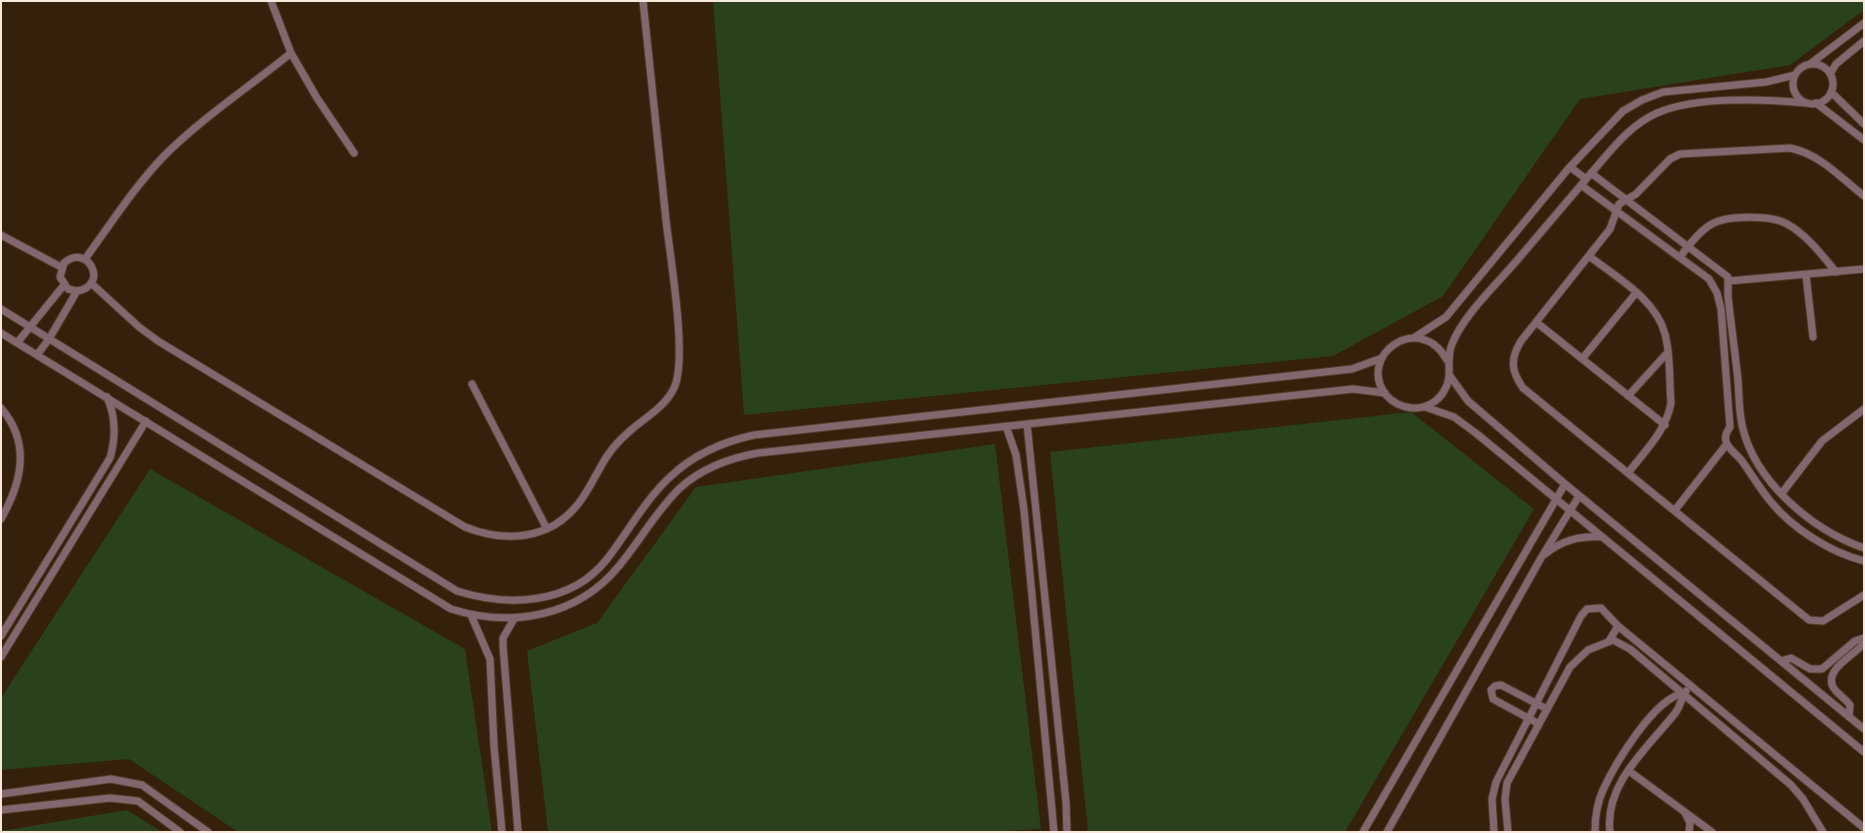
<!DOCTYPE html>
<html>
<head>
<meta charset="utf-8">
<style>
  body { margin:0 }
  #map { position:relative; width:1865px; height:833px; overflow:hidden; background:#35200c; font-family:"DM Sans",sans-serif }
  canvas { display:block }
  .frame { position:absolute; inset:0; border:2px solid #f7e8dc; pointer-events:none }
</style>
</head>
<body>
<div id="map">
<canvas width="1865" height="833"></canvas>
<div class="frame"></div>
</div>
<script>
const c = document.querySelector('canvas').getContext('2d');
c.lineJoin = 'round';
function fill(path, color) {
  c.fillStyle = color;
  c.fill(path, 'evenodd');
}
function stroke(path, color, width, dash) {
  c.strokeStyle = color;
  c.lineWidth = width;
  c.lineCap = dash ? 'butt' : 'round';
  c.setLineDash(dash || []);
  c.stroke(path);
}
fill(new Path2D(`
  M713,1H1864V10L1790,65L1580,99L1443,296L1333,356L744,415Z
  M1411,412L1534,509L1345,832H1088L1050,452Z
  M995,444L1041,829L986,832H548L527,651L597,623L696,487Z
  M150,469L465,649L492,832H238L129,759L1,770V698Z
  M127,810L162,832H1V831Z`), '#2a411d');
const street = new Path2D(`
  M271,1L291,53L317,98L354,153
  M1810,64L1864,23
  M1793 84a20 20 0 1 1 40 0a20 20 0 1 1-40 0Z
  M1830,74L1836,64L1864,41
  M1831,92L1864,124
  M1816,103L1864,140
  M1570,167L1586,179
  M1591,173L1728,277V296C1731,324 1735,352 1738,380C1739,395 1739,411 1742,425C1754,481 1812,530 1864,548
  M1581,185L1709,279L1717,293L1721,309L1730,427C1718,443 1733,450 1742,461C1752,475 1760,489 1771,502C1793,529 1830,552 1864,561
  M1864,196C1841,178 1820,154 1790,148L1680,154L1670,159L1636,194L1619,204L1610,229L1521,341C1510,359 1511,371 1523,388L1809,620L1823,621L1864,595
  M1,235L61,267
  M1589,256C1616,277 1656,299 1665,334C1671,356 1669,381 1671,403C1666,431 1645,451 1628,473
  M1680,257C1688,246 1700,230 1712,224C1728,215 1771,215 1787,224C1806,234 1822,255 1836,272
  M85,259C110,225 134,187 164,156C202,118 249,87 291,53
  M1806,275L1813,337
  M1729,281L1864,269
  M91,283L139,327L158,341L465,527C505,543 550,540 578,504C587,493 593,480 600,468C607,454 619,440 631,430C646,417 665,407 674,388C688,359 670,257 666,220C658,147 651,74 643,1
  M1,309L457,591C508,607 571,605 607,559C628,532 645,500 670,477C694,454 722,442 754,435L1352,369L1382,358
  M1536,322L1665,425
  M1,333L451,609C512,628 577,617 619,566C640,541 656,511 680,488C702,468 730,458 758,453L1353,389L1385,393
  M1415,337L1446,317L1568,169L1623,111L1642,100L1663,92L1766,82L1795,75
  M17,343L64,285
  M37,355L49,339L77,291C110,286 88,242 64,263L60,277L68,289L77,291
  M1582,359L1636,293
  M1447,360C1419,310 1356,356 1386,395C1393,403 1402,407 1412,408C1425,409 1438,402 1444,391C1454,376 1445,361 1452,344C1464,314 1498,283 1519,258C1544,229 1568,200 1593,171C1612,149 1630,125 1657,113C1696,96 1765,99 1807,103
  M1450,376L1468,401L1565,484L1864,729
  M472,384L547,529
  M1628,396L1668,352
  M1425,407L1454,417L1477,434L1864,752
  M1,408C31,443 22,482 1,519
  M1027,424L1066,802L1067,832
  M1006,426L1016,455L1024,510L1054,832
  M1782,493L1822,441L1864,409
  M1675,510L1726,445
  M1545,554C1562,540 1580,536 1602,537
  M471,615L490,659L494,746L502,832
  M514,619L503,638V646L518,832
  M1,636L110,458C116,437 116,417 107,397
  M1609,641L1618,626
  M1,657L146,421
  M1781,661L1791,658L1810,669H1822L1855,641L1864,638
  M1849,717L1850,705C1845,698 1837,694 1833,687C1824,669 1855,655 1864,643
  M1539,724L1493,699L1491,690L1495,686L1501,685L1547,709
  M1629,771L1712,832
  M1,794L111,779L142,785L208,832
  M1,810L110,798L138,801L180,832
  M1685,813L1690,823L1689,832
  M1363,832L1565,484
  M1387,832L1541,558L1579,496
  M1494,832L1492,799L1496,782L1581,616L1587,609L1601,608L1618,626L1864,828
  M1508,832L1505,799L1507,783L1570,667L1588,650L1613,640L1630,649L1791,785L1803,799L1823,832
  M1595,832C1595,817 1597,803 1603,790C1615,764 1654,698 1684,693
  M1610,832C1604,783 1649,747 1676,712C1681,705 1681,698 1686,691`);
stroke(street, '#503c29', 9);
stroke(street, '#83676e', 7);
</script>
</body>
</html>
